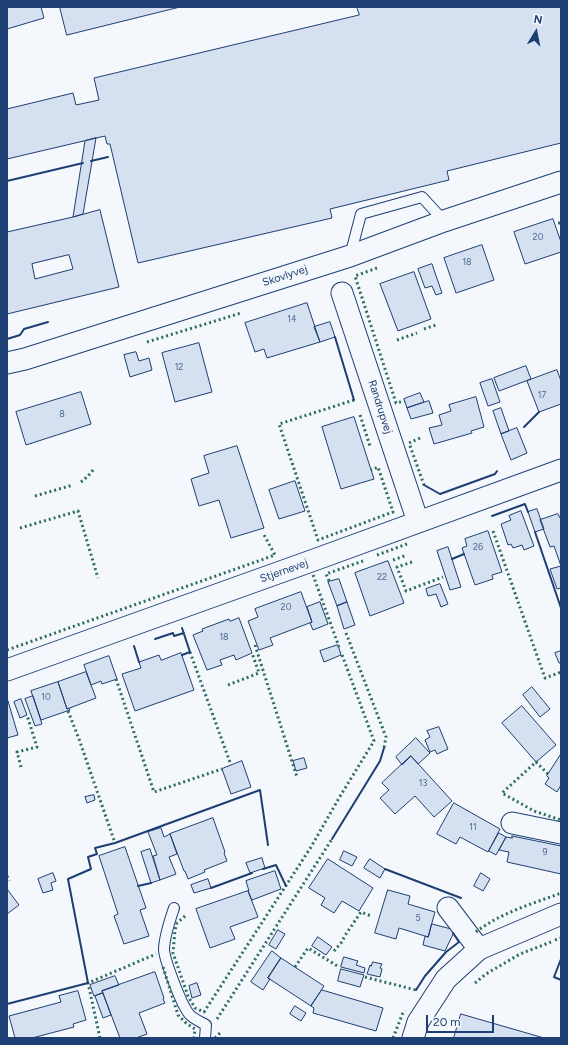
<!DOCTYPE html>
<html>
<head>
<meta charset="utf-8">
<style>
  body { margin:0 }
  #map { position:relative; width:568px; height:1045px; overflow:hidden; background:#f4f7fb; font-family:Figtree,sans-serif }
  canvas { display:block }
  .frame { position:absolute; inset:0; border:8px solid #1d3f73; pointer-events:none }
  .north { position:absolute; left:516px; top:12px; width:40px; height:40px; -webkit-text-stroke:3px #f4f7fb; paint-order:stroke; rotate:10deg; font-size:11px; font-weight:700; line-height:16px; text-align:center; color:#1d3f73 }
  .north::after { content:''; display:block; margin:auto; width:14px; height:18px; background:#1d3f73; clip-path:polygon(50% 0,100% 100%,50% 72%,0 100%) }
  .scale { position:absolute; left:426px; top:1015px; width:68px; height:18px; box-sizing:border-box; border:2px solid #1d3f73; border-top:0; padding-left:5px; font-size:12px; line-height:14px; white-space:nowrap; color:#1d3f73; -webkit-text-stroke:3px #f4f7fb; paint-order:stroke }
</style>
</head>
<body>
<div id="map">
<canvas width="568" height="1045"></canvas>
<div class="frame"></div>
<div class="north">N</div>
<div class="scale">20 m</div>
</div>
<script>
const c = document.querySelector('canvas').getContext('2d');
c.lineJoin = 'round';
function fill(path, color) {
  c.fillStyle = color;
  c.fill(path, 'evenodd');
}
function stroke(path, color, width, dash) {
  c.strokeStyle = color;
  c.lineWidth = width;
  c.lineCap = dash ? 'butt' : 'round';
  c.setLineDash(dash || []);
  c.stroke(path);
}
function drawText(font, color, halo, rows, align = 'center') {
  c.font = font + ' Figtree,sans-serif';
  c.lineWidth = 3;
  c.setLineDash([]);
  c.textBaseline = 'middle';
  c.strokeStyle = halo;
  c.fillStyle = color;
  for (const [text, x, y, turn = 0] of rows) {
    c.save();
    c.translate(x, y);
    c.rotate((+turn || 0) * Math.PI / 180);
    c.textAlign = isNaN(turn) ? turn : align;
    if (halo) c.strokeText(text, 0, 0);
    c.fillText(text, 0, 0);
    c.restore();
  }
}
const building = new Path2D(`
  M7,7H41L44,18L7,29Z
  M60,7H180L67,35Z
  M357,7H561V143L447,171L449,180L330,209L332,218L138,263L110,144H107L105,136L7,159V109L73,93L76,105L99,100L94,78L359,15Z
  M96,138L83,214L73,217L85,141Z
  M100,210L119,287L7,314V232L73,217ZM69,255L73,269L35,279L32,264Z
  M553,219L561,242V252L525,264L514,232Z
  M482,245L494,280L456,293L444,258Z
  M432,264L442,293L436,295L432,286L425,288L418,269Z
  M414,272L431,319L398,331L380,284Z
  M307,303L320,342L267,358L264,349L255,352L245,323Z
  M330,322L335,337L320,342L314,327Z
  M199,343L212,392L175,402L162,353Z
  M136,352L139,361L149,358L152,370L130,377L124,355Z
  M526,366L531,379L499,391L494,378Z
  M557,370L561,381V404L539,412L527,381Z
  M492,379L500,402L488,406L480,383Z
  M81,392L91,424L26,445L16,412Z
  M420,393L424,402L407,408L404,399Z
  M476,397L484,427L471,431L472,433L434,444L429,428L442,425L439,415L451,411L449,405Z
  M429,401L433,413L411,419L407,408Z
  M501,408L509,431L501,434L493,411Z
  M354,417L374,479L341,489L322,427Z
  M517,428L527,453L511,460L501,434Z
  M237,446L264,528L231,538L219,500L199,506L191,479L209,473L204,456Z
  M295,481L305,511L279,519L269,490Z
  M537,509L544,529L535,532L528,512Z
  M521,511L534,546L524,550L522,545L513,548L511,544L508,545L501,524L511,520L509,516Z
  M558,514L560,518H561V588L557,589L550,569L561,566L554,546L550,547L540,520Z
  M488,531L502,572L492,575L493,579L475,585L462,548L467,546L465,539Z
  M448,547L461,587L450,590L437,551Z
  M388,561L404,603L370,616L355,573Z
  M339,579L347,602L337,606L328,582Z
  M440,584L448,604L441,607L436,594L428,596L426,589Z
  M301,592L312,622L270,638L273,645L259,650L248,621L258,617L255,609Z
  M320,602L328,624L313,630L310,623L312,622L307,607Z
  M347,602L355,625L344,629L337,606Z
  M239,618L252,653L236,660L234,655L220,660L222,665L207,670L193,635L203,631L202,629L229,619L230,621Z
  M338,645L341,655L324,662L320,651Z
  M561,651V663H559L555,653Z
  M181,653L194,690L135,711L122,674L141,668L139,662L159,655L161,660Z
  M109,656L117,679L102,684L101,681L91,685L84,665Z
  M86,672L96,698L67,709L58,682Z
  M58,682L67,709L69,708L70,710L41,720L31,691Z
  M532,687L550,709L540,717L523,695Z
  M33,696L42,724L35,726L25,699Z
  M21,699L27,715L20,718L14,702Z
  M8,701L18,735L7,738V702Z
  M522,706L556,745L536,762L502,723Z
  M439,727L448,749L437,754L435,750L430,752L425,740L430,737L427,731Z
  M416,738L430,753L418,764L411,756L402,765L396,757Z
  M561,754V785L557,792L545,784L549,778L547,776Z
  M411,756L452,801L434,817L415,796L395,814L380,798L389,790L382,783Z
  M304,758L307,768L296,771L293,761Z
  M242,761L251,787L231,794L222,769Z
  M94,795L95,800L87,803L85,797Z
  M454,803L500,829L488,852L460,837L456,844L437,834Z
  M213,818L225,852L224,853L227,861L204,870L205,872L188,879L185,871H184L170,834Z
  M161,828L164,837L170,834L177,854L169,857L176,874L160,880L153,856L157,855L148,832Z
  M499,833L506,837L496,855L489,851Z
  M512,836L561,846V874L507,862L509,852L499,850L506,837L512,838Z
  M125,847L146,908L140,910L149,936L124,944L114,916L118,914L99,856Z
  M150,849L160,880L151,883L141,852Z
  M344,851L357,857L352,866L340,860Z
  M262,858L265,868L250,873L246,863Z
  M328,859L373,888L359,911L342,901L334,913L321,905L325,898L309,888Z
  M370,859L385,869L380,878L364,868Z
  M275,871L281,889L252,900L248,891H249L246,881Z
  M53,873L56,881L51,883L53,890L43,893L38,879Z
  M481,873L490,879L483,891L474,886Z
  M208,879L211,888L194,893L191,885Z
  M7,889L19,905L7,914Z
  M388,890L410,896L408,904L435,912L428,937L399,928L396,939L375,933Z
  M248,891L258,917L230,927L235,939L210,948L196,909Z
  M432,924L455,930L445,951L423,945L425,936L428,937Z
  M278,930L285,934L276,949L269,945Z
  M318,937L332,947L326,955L312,946Z
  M272,951L281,958L268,978L270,979L263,990L251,982Z
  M344,957L358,961L356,965L365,968L364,973L341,967Z
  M281,958L324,986L311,1006L268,978Z
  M373,962L382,964L380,968L382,969L380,977L367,974L370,965L371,966Z
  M341,969L364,975L360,987L338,981Z
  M155,972L164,998L163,999L165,1003L139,1013L147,1034L136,1038H120L102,991Z
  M115,976L119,985L102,991L103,993L94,996L90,985Z
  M197,983L201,995L192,998L189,986Z
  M322,990L383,1008L376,1031L313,1013L314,1008L311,1006Z
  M78,991L86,1020L73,1024L74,1027L32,1038H15L9,1016L61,1002L59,996Z
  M103,993L111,1015L103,1018L95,996Z
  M295,1006L306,1013L301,1021L290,1014Z
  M461,1014L544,1038H454Z`);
fill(building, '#d5e0f0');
stroke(building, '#1d3f73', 1);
const lane = new Path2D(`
  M350,256L361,214L422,197L444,221
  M174,908C170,920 164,937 164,950C165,961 182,1007 190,1015C194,1019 201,1022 206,1025L205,1038`);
const street = new Path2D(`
  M342,293L418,522
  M7,363L25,359L350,256L444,221L561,182
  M7,670L314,560L561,470
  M512,823L561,833
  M448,908L479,949
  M413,1038L418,1022L446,979L479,949L561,914`);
stroke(lane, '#1d3f73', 12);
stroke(street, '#1d3f73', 23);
stroke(lane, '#f4f7fb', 10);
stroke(street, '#f4f7fb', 21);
stroke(new Path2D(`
  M558,223H561
  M377,268L355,276L396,403L405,401
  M424,329L436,325
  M397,340L417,333
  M147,342L241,313
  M354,400L279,424L318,540L393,512L378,467L371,470
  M360,415L370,446
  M420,438L409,443L424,485
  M81,482L88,476L94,469
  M35,496L73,485
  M20,528L78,511L98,578
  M493,531L545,678L561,672
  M377,555L407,544
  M393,560L407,555
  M412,562L397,567L406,591L443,577
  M313,575L339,647
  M329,581L326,574L363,561
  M346,633L386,737L384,748
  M255,645L297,777
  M7,650L275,555L263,533
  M190,652L231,765
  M116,679L154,792L222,769
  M228,685L259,673L252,653
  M68,711L79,739L115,843
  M21,767L17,752L37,747L27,715
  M548,774L536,762L502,793L534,811L561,820
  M7,876L9,881
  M185,916L177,923L175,930L173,953L188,996L195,1008L204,1012L311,847L339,798L374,741L341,652
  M476,932C500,913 532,904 561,893
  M555,940L561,938
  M334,951L341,943L346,934L361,912L371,916
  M163,967L178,1015L186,1023L195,1029L194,1038
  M295,967L308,948L339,967
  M365,977L416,990
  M475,983L486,974L520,954L551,942
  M217,1019L332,839
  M100,1038L88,983L156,954
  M215,1038L221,1032
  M393,1038L404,1010`), '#2c6c60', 3, [2, 3]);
stroke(new Path2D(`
  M91,161L108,157
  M7,181L83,163
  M335,337L354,400
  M7,339L20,335L24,329L48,322
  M524,427L539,412
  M424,485L440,494L495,474L497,471
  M492,516L525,504L528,512
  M535,532L561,608
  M452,559L464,554
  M155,639L173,633L174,636L184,633
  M134,646L139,662
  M182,655L190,652L182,628
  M332,839L380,761L384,748
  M263,869L276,865L286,886
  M385,869L461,898
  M138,886L151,883
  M211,888L252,873
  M561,959L554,977L561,980
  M416,990L425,976L446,952L459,942L453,933
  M7,1004L88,983L68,879L91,869L88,857L97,854L95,848L115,843L260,790L268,845`), '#1d3f73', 2);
drawText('9px', '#4b6792', null, [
  ["20",538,237],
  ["18",467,262],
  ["14",292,319],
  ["12",179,367],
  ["17",542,395],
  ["8",62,414],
  ["26",478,547],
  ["22",382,577],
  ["20",286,607],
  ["18",224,637],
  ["10",46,697],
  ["13",423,783],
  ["11",473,827],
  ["9",545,852],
  ["5",418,918]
]);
drawText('11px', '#1d3f73', '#f4f7fb', [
  ["Skovlyvej",285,276,-18],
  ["Randrupvej",380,407,72],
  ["Stjernevej",284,571,-20]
]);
</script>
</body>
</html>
